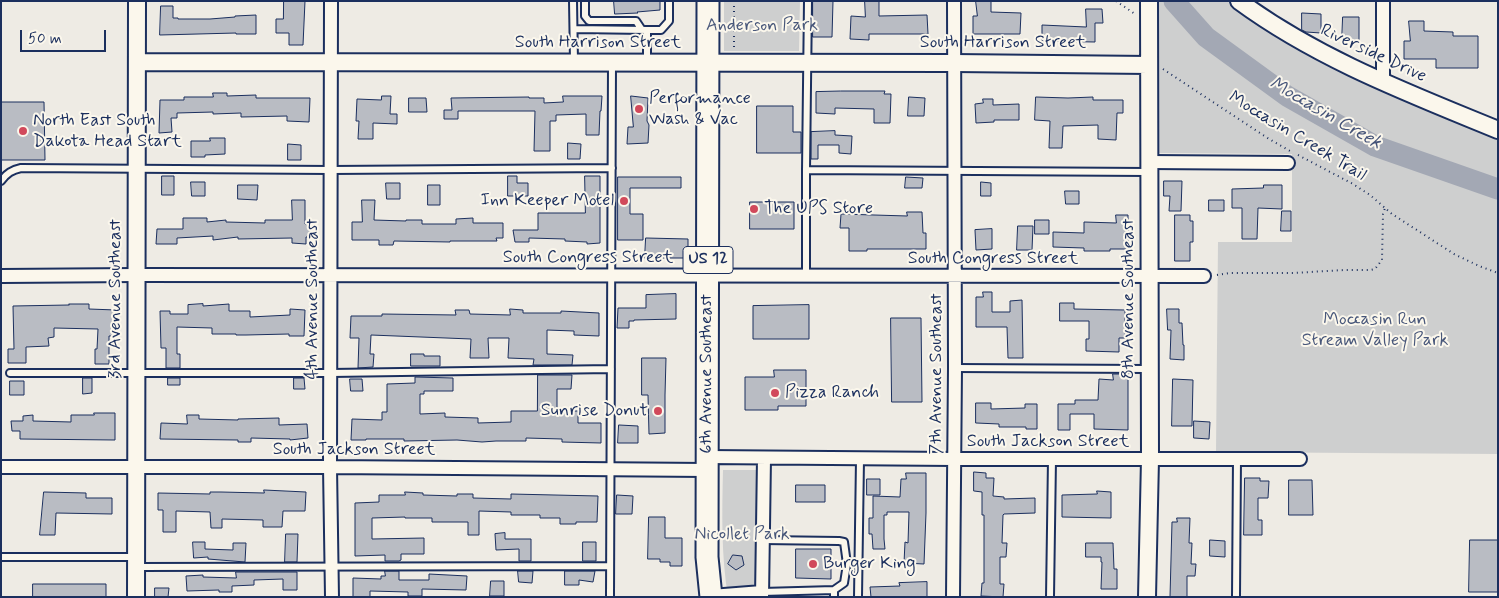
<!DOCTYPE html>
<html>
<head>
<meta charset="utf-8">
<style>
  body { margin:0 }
  #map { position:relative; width:1499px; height:598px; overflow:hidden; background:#eeebe4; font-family:Mynerve,sans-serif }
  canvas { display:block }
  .frame { position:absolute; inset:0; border:2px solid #1b2f5e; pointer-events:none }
  .scale { position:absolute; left:20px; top:30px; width:86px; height:22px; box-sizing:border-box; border:2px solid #1b2f5e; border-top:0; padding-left:6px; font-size:15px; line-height:18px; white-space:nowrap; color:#1b2f5e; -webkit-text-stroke:4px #fbf7ec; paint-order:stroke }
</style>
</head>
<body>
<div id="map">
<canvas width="1499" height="598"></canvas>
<div class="frame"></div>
<div class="scale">50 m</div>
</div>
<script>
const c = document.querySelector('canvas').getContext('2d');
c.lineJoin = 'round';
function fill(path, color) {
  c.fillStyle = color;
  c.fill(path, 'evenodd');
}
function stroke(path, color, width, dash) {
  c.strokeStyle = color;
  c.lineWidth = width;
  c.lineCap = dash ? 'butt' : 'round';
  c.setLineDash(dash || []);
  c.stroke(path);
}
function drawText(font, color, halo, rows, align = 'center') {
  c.font = font + ' Mynerve,sans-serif';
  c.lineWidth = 4;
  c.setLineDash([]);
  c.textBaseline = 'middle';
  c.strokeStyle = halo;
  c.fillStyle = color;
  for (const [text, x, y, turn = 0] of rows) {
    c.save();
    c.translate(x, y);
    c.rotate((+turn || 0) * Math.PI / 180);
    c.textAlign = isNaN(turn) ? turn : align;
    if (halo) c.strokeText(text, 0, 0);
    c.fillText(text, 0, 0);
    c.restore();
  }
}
fill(new Path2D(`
  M724,1H800L799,51H724Z
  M1159,1H1227L1259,24L1296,48L1403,99L1498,139V454L1216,452L1218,242H1292V154L1159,153Z
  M723,470H764L762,597H728C721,555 722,513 723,470Z`), '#cecfcf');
stroke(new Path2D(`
  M1174,1L1206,37L1287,96L1375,146L1498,189`), '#a3a8b4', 21);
const building = new Path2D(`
  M284,1H305L303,45H289V33H276V19H283Z
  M614,1H660V10L637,12L638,13L615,14Z
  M813,1H833L832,37H813Z
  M865,1H879V16L927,15L928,34H869V40L850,39L851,16L865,17Z
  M976,1H991V12L1021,13L1020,34H973V16H977Z
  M161,6H173V18H178V19H210L235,17V16L256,15V34H236V33L160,35Z
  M1086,9H1102L1103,23H1095V42L1042,41V25L1086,27Z
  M1302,13L1321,14V33L1306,32L1302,30Z
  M1343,17H1359V42H1342Z
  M1409,21H1424V31L1453,32V36H1478V68H1436V59H1404V41H1410Z
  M841,91H885L884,94H891L890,123H874V109L835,108V114L816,113V92Z
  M213,93H227V96L256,95V98H310L309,122L287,121V116L241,117V113L213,114V112L177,113V118H171L172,132L159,133L160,100H184V97H213Z
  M382,96H391L390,114H397V124L373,123V139H358L359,121H356L357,99L381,100Z
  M563,96H602L601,111H600L599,135H586V114L556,115V121H550V151H534L535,111H458V119H444V110H452L451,98L529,97V98H544V103L563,102Z
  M631,96L648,98L647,121L649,125L648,143L627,144L628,127H633Z
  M909,97L925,98L924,116H908Z
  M1036,97L1068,98L1093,97V100H1123V113H1117L1116,140L1098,139V125L1063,126L1062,148H1049L1050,121L1035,120Z
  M409,98H426L427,112H409Z
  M983,99H993V105L1019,104V120H994V122L976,123L975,104L983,103Z
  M1,102H44L45,160H1Z
  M757,106H793V132H801V153H757Z
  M835,131V135L852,136L851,154L839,153V145H818V159H811V132Z
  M210,138H225V154L205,155V157H191V141H210Z
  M568,143L581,144L580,159H568Z
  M288,144L301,145V160H288Z
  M162,176H174V195H162Z
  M508,176H517V183H528V196H508Z
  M585,176H600V243L587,244V242L565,241V239L529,238V242H515L513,230H538V213H585Z
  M618,177H681V188H630V214H643V240H618Z
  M906,177L923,178L922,188H905Z
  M1164,181H1182L1181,211H1169L1170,196H1164Z
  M191,182H205V196H192Z
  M981,182L991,183V196H981Z
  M386,183H400V199H387Z
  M238,185H258L257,200L238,199Z
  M428,185H440V205H428Z
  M1264,185H1282V209L1258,208L1257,239H1242V208H1232V189L1263,188Z
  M1065,191H1079V204H1066Z
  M292,200H305V224H310L309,237H306V244L292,243V238L238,239V237L213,240V236L177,238V244H156L157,229H183V218H207V222L226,220V222L265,223V220H292Z
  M362,200H375L374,220L406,221V220H422V224H456V219L473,218V223H503V238H496L497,241H450V242L394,241L393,245H379V240H352V222H362Z
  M1209,200H1224V211H1209Z
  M750,202H794V229H750Z
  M1282,211H1291V231H1281Z
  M907,212H922L923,233H926V249H867V251H849V228H840L841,214L907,216Z
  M1116,215H1128V249H1110V251H1084V248L1053,247V232L1084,233V222L1116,223Z
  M1175,215H1190V221H1193V242H1190V261H1175Z
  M1035,220H1049V234H1035Z
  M1018,226H1033L1032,250H1017Z
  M992,229V249L976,250L975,230Z
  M646,238L688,239V258H645Z
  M983,292H992V312H1010V301L1022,300L1023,358H1008L1007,327H976V297H983Z
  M676,294V319L634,320V321H629V328H617L618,308H646V295Z
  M1060,303H1074V309L1125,310V338H1119V352L1086,351V339H1089V321H1060Z
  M69,304H89V309L116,310L115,336H109V364H95V349H97L98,329L54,328V337L48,338L49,346L26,347V363H8V349H14L13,306L69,305Z
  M203,304V306L229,304V311H250V317L290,315V309L305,310L304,336H289V334L246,335H236V334H212V328L177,327V354H180V368H166V348H161L160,311H170V314H188V305Z
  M809,305V339H753V306Z
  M510,309L523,310V313H561V311L599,313V336L574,335V331L547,330V354L573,355L572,365H533L534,359L508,358L509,338H488L489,358H470L471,339L371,335L370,354H374L373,367L358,368L359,338H350L351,316H382V314L456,315L455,310H469L470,314L510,315Z
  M1167,309H1179V323H1182L1183,345H1184V360L1170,359L1171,330H1168Z
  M891,318H921L922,402H892Z
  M411,354H424V356H440V366H411Z
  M642,358H666L665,395V433L649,434L648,395H642Z
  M774,370H806V406H778V410H745V377H774Z
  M1113,374H1128V430L1094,429V414H1070V430H1058V404H1075V400H1098L1099,379L1113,380Z
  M538,375H572L571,389H557V411H578V423H601V443L562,442V439L526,438V441H496L482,442L457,440L404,441V439H366V440H351L352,419L382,420V412H387V384L415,383V377L453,378V391H424V394H420V414L445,413V417L478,418V423L511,422V411H537Z
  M83,378H92V393L83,394Z
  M168,378H180V385H168Z
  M294,378H304L305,389H294Z
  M350,379H362L363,391H351Z
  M1173,379L1193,380L1192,426H1172Z
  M10,381H24V395H10Z
  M976,403H991V409L1025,408V404H1037V429H1026V427H999V424L976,423Z
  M94,413H115V440L20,439V431H12L11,421H23V416L33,415V421L71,422V415H94Z
  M187,415H199V419L238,420V419L279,418V425L307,424L308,438L290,440V439L251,438V442H238V440L160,439L161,423L187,424Z
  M1194,421L1210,422L1209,439L1194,438Z
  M619,425L638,426V443H618Z
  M974,472L986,473V478H994L993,496L1004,497V499L1035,498V513L1004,514L1003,515L1002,543H1007L1006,557H1000V584H1004L1003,597L981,596L982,583H984V515H982V492L974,491Z
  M906,473H926V513L924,564L904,563L905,542L908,543L909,512H887V515H884V539L885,549H873L872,534H869V518H873V496L900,497L901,479H906Z
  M1245,478H1260V481H1269L1268,498H1258V520H1262V535H1244Z
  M867,479H880V495H867Z
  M1289,480H1312L1313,515H1289Z
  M796,485H825V502H796Z
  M264,490L306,492L305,511H283L282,527H263V520L222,519V528H211L210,512L176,511V532H163V510H158V493L210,494V492H221L264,493Z
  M1097,491L1111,492V518L1062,517V495L1097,494Z
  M44,492L86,493V498H112V514L56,513L55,535H40Z
  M405,492L423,493V495L457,496V494H473V498L511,499V494L598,496L597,522H576V524H560V518H540V515H511V512L479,511V535H468V522H432V518H405V517L372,518V539L424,538V554H401V560L399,561H385V555L355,556V503L379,502V495H405Z
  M617,495L633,496L632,514H616Z
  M649,517H665V538H682V566H670V562H660V559H648Z
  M1177,518H1190L1189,543H1192L1191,564H1196L1195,576H1187V597H1170L1172,522H1177Z
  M505,533V539H531V561H519V549L496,550L495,534Z
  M286,534H298L297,562H285Z
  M1210,540L1225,541V557L1210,556Z
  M1470,540H1498V592H1469Z
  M193,542H205V549L233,550V543H246L245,562L208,559V557L194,558Z
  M583,542H596V561H583Z
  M1086,543H1113L1114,569H1117V589H1101L1102,562H1101V557H1086Z
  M796,549H831V579L796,578Z
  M733,555L742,556L744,565L736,570L728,564Z
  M385,571H399V580H429V574L467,576L466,590L422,589V596H408V592L370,591V597H353V578L381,579V576H385Z
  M518,571H533L532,583L519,582Z
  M565,571H595L593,582L579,580V585H565Z
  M236,572H297V590H283V579L254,580V585L232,586V592H219V590L187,591L186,576L203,575V577L236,578Z
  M491,581H504V596H490Z
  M927,582V597H871L870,587L900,586L899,583Z
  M33,584H106V597H33Z
  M155,588H169L168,597H155Z`);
fill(building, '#b9bcc3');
stroke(building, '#1b2f5e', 1);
const service = new Path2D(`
  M573,1L574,62
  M585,1V16L589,21H636L642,30
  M574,29L647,30V61
  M647,30H661L669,21V1
  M806,170L1148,172
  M1,181C7,173 12,170 21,168L331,170L612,168
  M806,276V170L808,1
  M955,368L1148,369
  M10,373H331L611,369
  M763,540L839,541L844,542L847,564L844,583L834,590
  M1,557H135
  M137,567L610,566
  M762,592L834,590V597
  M610,597L612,63
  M858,597L860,459
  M1050,597L1052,459
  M1236,597L1237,458`);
const minor = new Path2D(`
  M331,1L330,467L332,597
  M1383,1V83
  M1149,162L1288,163
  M1,276L136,275L1204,276
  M707,457L954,459H1300
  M1,467H330L707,470
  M711,596L762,592
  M762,597L764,458
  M953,597L955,368L954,1`);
const tertiary = new Path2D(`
  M1239,1C1318,59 1408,93 1498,130
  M137,62L954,63L1149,65
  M136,597L137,1
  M1147,597L1150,459L1149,1`);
const trunk = new Path2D(`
  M708,1L707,557L711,597`);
stroke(service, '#1b2f5e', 10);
stroke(minor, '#1b2f5e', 16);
stroke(tertiary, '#1b2f5e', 20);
stroke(trunk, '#1b2f5e', 25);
stroke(new Path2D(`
  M734,1V48
  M1116,1L1135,14
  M1163,69L1269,139L1290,151
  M1298,155L1353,184L1370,195L1392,214L1454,254L1479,266L1498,273
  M1217,275L1230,273H1293L1344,270H1370L1375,269L1382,260L1383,214L1385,208`), '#1b2f5e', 2, [1, 4]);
stroke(service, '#fbf7ec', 6);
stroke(minor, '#fbf7ec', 12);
stroke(tertiary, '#fbf7ec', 16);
stroke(trunk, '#fbf7ec', 21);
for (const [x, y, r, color] of [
  [639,109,5,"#d1495b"],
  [23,131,5,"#d1495b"],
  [624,201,5,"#d1495b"],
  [754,209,5,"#d1495b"],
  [775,393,5,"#d1495b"],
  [658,411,5,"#d1495b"],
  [813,564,5,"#d1495b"]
]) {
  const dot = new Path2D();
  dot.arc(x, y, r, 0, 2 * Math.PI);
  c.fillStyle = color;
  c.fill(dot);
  stroke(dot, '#fbf7ec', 2);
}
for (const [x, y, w] of [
  [708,260,50]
]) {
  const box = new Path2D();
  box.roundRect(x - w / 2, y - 13.5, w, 27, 4);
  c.fillStyle = '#fbf7ec';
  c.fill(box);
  stroke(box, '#1b2f5e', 1);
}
drawText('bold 16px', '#1b2f5e', null, [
  ["US 12",708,260]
]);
drawText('18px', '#48577a', '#fbf7ec', [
  ["Anderson Park",762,26],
  ["Moccasin Run",1375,320],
  ["Stream Valley Park",1375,341],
  ["Nicollet Park",742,535]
]);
drawText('18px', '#1b2f5e', '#fbf7ec', [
  ["South Harrison Street",598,43],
  ["South Harrison Street",1003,43],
  ["Riverside Drive",1373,54,25],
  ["Moccasin Creek Trail",1297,137,31],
  ["South Congress Street",588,258],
  ["South Congress Street",993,259],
  ["3rd Avenue Southeast",116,299,-90],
  ["4th Avenue Southeast",313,299,-90],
  ["8th Avenue Southeast",1129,299,-90],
  ["6th Avenue Southeast",707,374,-90],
  ["7th Avenue Southeast",937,374,-90],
  ["South Jackson Street",1048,442],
  ["South Jackson Street",354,450]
]);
drawText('18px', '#1b2f5e', '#fbf7ec', [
  ["Performance",649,99],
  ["Wash & Vac",649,120],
  ["North East South",33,121],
  ["Dakota Head Start",33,142],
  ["Inn Keeper Motel",614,201,"right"],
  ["The UPS Store",764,209],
  ["Pizza Ranch",785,393],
  ["Sunrise Donut",648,411,"right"],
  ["Burger King",823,564]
], 'left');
drawText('italic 19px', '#445378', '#fbf7ec', [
  ["Moccasin Creek",1325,114,30]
]);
</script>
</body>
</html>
